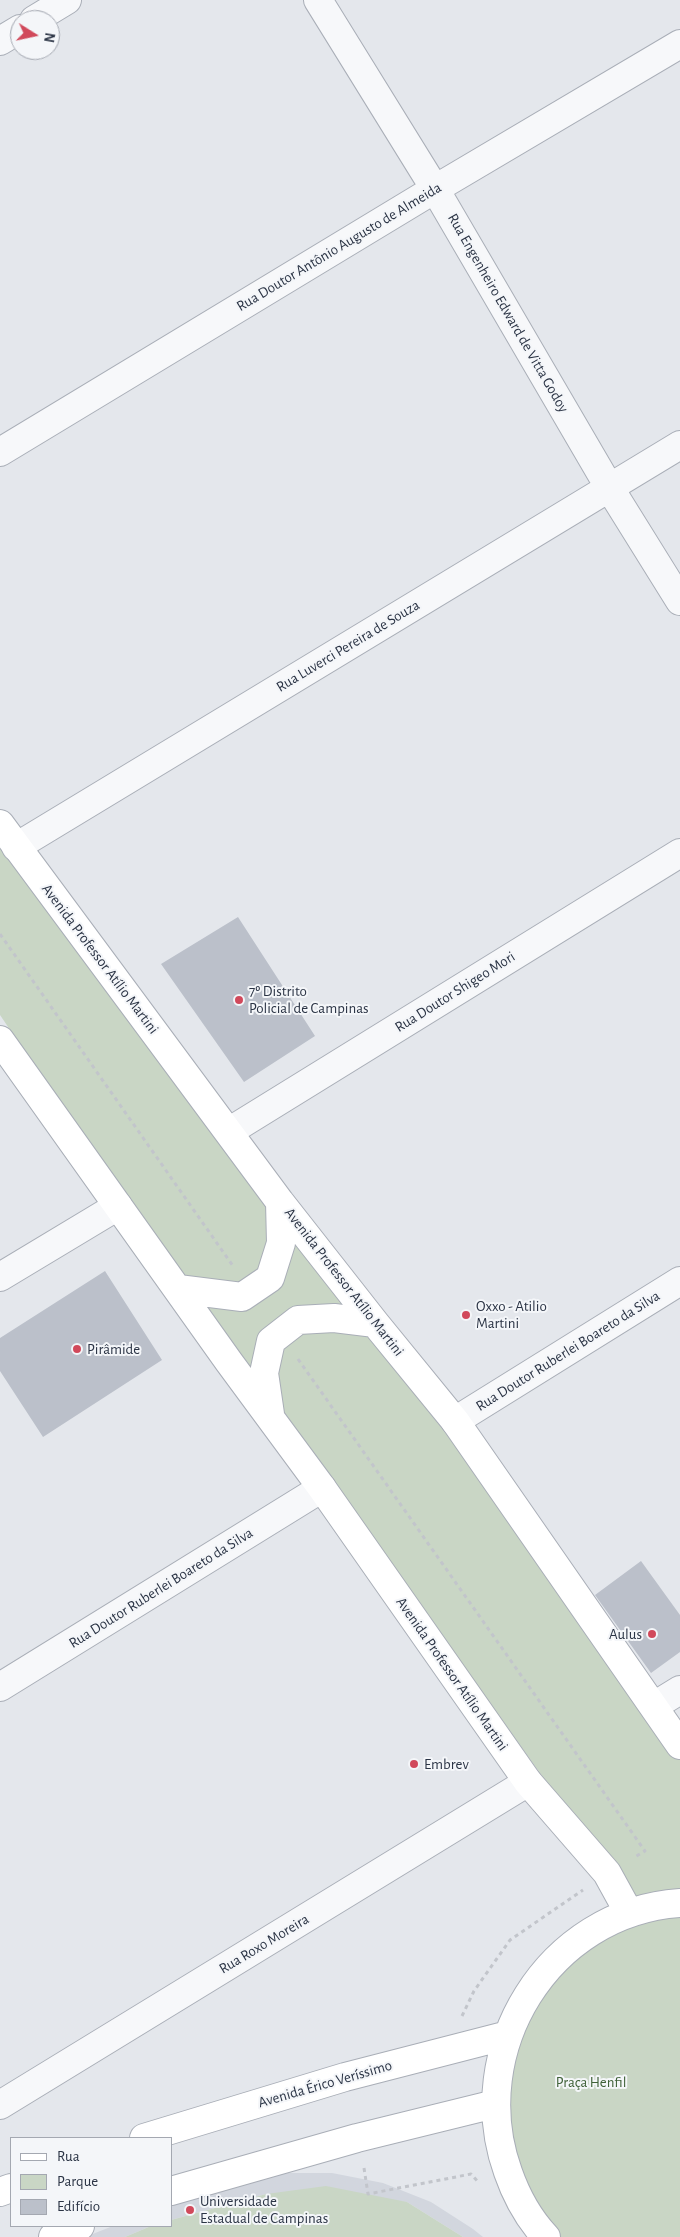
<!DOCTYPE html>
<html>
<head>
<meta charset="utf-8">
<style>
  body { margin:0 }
  #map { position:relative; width:680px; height:2237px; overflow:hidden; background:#e4e7ec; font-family:"Alegreya Sans",sans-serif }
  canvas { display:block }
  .legend { position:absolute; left:10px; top:2137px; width:162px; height:90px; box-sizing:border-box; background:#f4f6f9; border:1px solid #a4a8b1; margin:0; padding:6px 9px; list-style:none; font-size:15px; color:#2b3445 }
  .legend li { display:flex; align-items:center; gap:10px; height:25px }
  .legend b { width:25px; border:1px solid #a4a8b1 }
  .north { position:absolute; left:10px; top:10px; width:50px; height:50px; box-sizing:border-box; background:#f4f6f9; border:1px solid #a4a8b1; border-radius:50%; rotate:100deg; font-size:14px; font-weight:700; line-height:20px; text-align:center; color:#2b3445 }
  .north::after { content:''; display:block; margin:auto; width:18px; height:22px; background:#d1495b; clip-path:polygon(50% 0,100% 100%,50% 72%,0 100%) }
</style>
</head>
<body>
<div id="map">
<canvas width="680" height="2237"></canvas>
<ul class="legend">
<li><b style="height:6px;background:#fff"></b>Rua</li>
<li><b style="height:14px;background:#c9d6c5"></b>Parque</li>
<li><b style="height:14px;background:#bbc0ca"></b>Edifício</li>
</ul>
<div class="north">N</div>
</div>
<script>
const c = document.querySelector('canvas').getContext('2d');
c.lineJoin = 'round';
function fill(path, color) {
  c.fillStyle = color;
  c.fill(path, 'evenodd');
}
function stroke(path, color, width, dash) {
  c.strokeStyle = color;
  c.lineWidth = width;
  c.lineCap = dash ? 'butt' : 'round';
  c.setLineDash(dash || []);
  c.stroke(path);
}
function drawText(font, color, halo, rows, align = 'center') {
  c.font = font + ' "Alegreya Sans",sans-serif';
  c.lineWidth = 4;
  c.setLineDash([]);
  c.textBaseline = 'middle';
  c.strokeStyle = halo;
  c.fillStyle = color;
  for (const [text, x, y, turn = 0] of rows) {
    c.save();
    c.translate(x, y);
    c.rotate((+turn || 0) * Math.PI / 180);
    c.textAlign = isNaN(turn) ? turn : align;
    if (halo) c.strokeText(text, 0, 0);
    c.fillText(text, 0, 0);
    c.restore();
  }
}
fill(new Path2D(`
  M276,2173H332L383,2183L431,2202L473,2229L483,2237H463L407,2202L266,2194L171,2220V2205Z
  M113,2226H151L125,2237H85Z`), '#d2d6de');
fill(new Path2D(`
  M0,832L334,1278L680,1753V1900L631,1909L547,1783L335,1486L127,1203L0,1015Z
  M680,1908V2237H556L514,2173L501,2073L510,2036L577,1948Z
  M326,2186L407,2202L463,2237H125L151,2226H171V2220L266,2194Z`), '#c9d6c5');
fill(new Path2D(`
  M238,917L315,1036L244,1082L161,964Z
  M105,1271L162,1360L43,1437L0,1371V1338Z
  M641,1561L680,1615V1652L651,1673L595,1595Z`), '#bbc0ca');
const street = new Path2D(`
  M318,0L435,189L609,487L680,601
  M34,20L67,0
  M0,41L20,29
  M0,452L435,189L680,44
  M16,847L680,445
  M230,1131L680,853
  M0,1277L118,1206
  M455,1421L680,1281
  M0,1687L322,1488
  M654,1706L680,1690
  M0,2105L528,1782`);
const secondary = new Path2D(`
  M0,824L280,1202L375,1323L455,1421L680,1745
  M0,1040L229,1362L322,1488L528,1782L607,1873L629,1913
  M178,1289L242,1297L270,1278L281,1243L280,1202
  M270,1414L264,1373L271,1341L298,1320L334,1318L375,1323
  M144,2138L345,2077L508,2035
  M171,2191L357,2138L495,2104
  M0,2192L11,2188
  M53,2237L80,2226
  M546,2237C529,2219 516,2195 508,2172C464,2050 548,1912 680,1903`);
stroke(street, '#a9aeb7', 30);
stroke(secondary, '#a9aeb7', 30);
stroke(new Path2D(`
  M0,934L233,1266
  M298,1359L645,1851L633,1858
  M462,2016L474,1991L510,1940L583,1890
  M364,2168L368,2194L471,2174L479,2183`), '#c2c5cb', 3, [4, 4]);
stroke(street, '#f7f8fa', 28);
stroke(secondary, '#fff', 28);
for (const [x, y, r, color] of [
  [239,1000,5,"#d1495b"],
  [466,1315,5,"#d1495b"],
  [77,1349,5,"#d1495b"],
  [652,1634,5,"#d1495b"],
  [414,1764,5,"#d1495b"],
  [190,2210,5,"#d1495b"]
]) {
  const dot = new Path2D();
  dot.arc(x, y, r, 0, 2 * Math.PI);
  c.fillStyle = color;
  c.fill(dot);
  stroke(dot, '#f4f6f9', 2);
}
drawText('15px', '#2b3445', '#f4f6f9', [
  ["Rua Doutor Antônio Augusto de Almeida",339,247,-31],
  ["Rua Engenheiro Edward de Vitta Godoy",508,313,60],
  ["Rua Luverci Pereira de Souza",348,646,-31],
  ["Avenida Professor Atílio Martini",100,959,53],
  ["Rua Doutor Shigeo Mori",455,992,-32],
  ["Avenida Professor Atílio Martini",344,1282,52],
  ["Rua Doutor Ruberlei Boareto da Silva",568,1351,-32],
  ["Rua Doutor Ruberlei Boareto da Silva",161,1588,-32],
  ["Avenida Professor Atílio Martini",452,1674,55],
  ["Rua Roxo Moreira",264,1944,-31],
  ["Avenida Érico Veríssimo",325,2084,-16]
]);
drawText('15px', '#2b3445', '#f4f6f9', [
  ["7º Distrito",249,991],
  ["Policial de Campinas",249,1008],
  ["Oxxo - Atilio",476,1306],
  ["Martini",476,1323],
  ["Pirâmide",87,1349],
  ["Aulus",642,1634,"right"],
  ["Embrev",424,1764],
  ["Universidade",200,2201],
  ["Estadual de Campinas",200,2218]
], 'left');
drawText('15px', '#3f6138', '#f4f6f9', [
  ["Praça Henfil",591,2082]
]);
</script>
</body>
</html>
